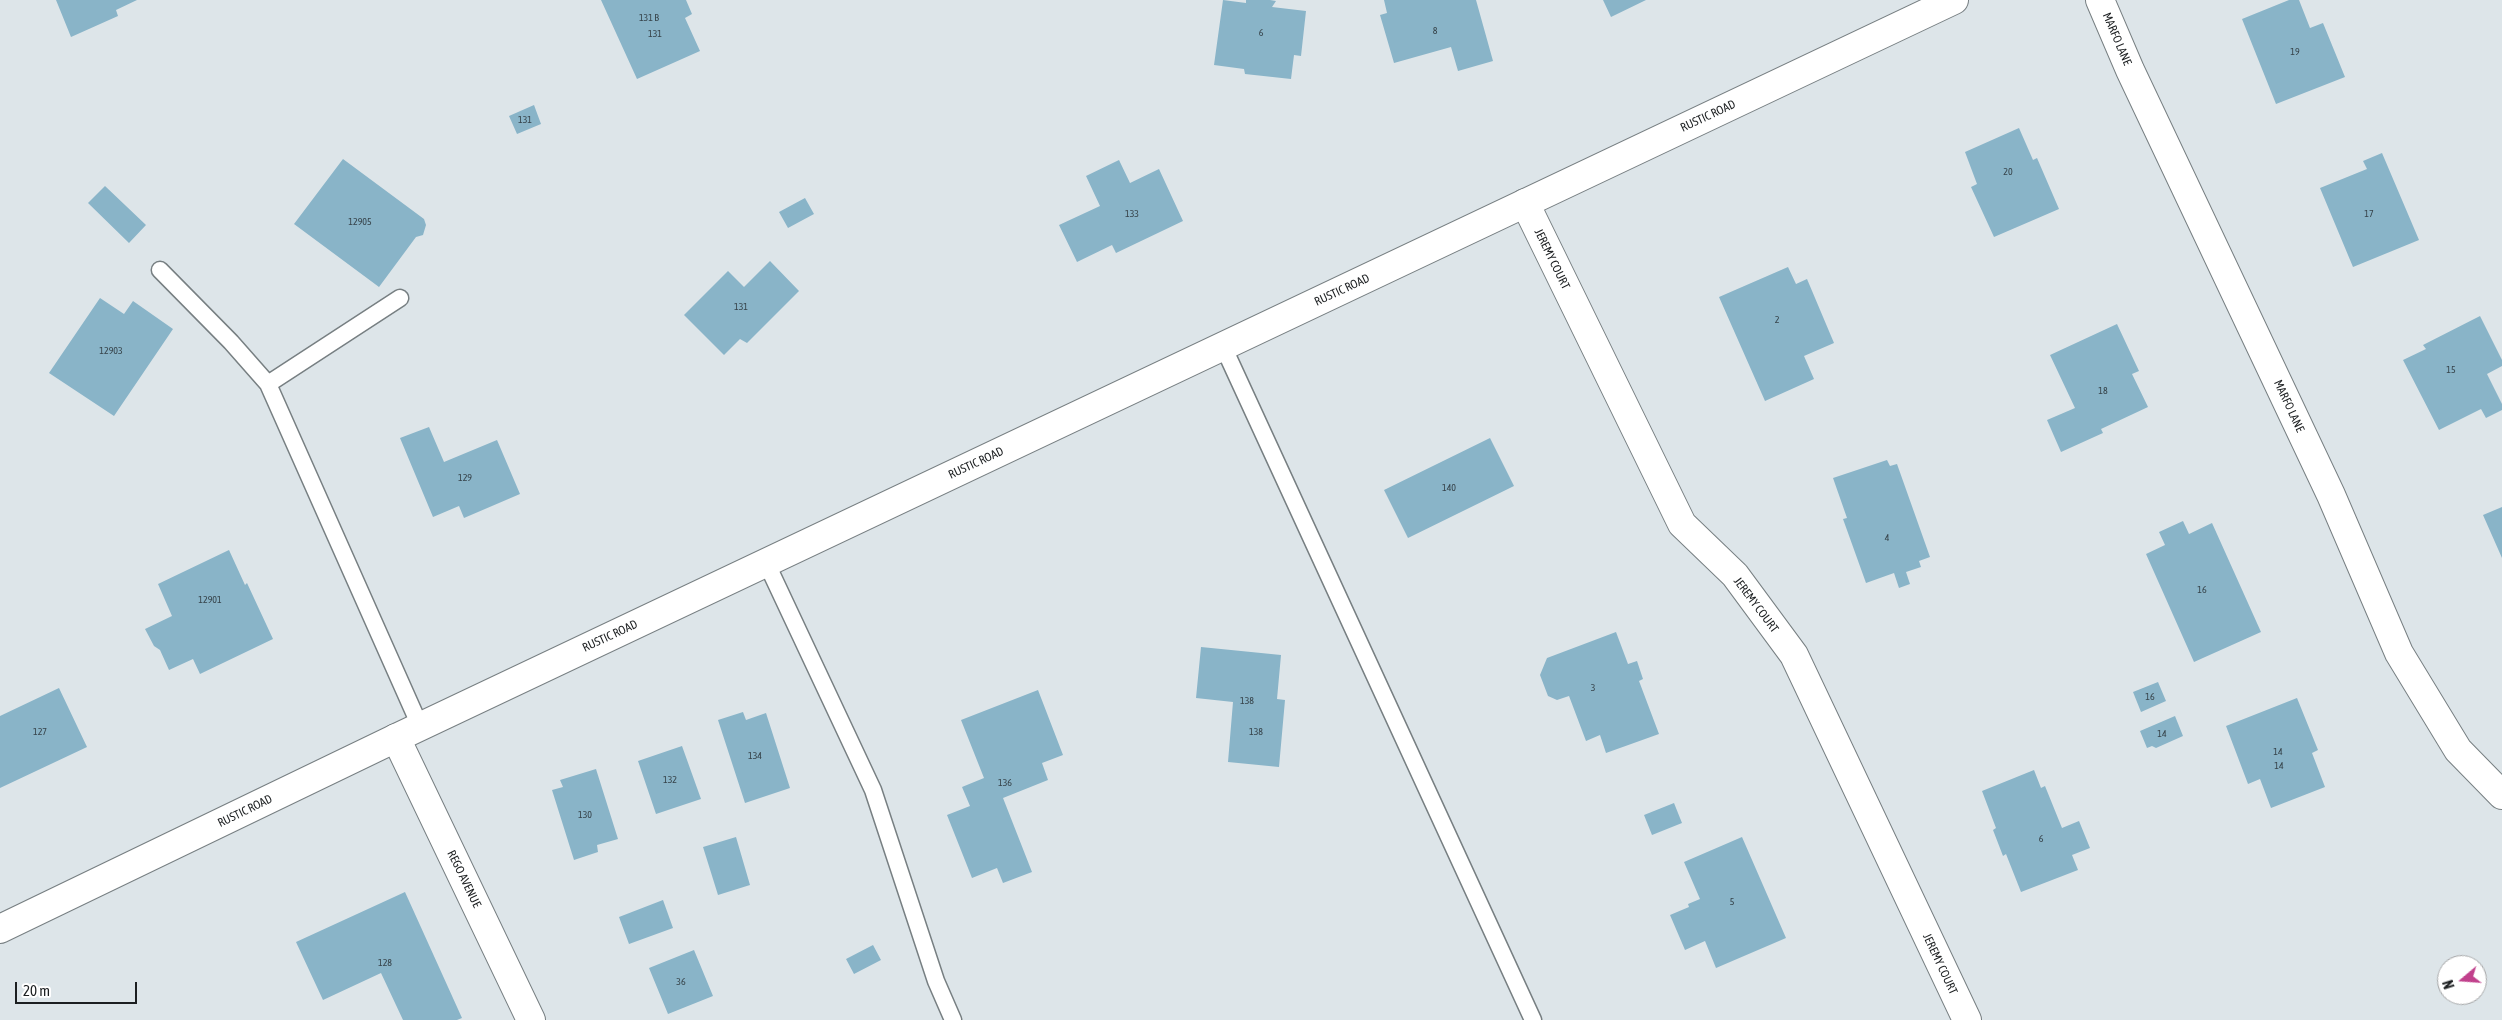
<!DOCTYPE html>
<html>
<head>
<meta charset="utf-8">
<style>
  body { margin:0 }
  #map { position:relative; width:2502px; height:1020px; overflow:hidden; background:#dde5e9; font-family:"Asap Condensed",sans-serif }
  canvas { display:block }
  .north { position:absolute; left:2437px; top:955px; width:50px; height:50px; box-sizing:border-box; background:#fff; border:1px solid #a4a5a6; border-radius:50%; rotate:252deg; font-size:14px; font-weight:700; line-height:20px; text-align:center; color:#1c1f21 }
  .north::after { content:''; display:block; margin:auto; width:18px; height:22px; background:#c1418c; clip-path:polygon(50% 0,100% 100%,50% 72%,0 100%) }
  .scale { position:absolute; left:15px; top:982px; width:122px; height:22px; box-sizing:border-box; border:2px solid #1c1f21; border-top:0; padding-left:6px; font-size:15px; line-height:18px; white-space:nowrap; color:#1c1f21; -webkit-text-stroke:4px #fff; paint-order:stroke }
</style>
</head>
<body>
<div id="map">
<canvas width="2502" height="1020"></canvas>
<div class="north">N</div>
<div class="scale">20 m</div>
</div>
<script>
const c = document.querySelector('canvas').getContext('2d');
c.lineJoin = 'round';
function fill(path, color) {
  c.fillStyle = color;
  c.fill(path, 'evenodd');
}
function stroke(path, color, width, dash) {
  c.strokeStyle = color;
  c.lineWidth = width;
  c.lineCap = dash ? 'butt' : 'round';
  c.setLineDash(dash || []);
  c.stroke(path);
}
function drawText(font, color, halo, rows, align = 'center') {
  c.font = font + ' "Asap Condensed",sans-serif';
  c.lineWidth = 5;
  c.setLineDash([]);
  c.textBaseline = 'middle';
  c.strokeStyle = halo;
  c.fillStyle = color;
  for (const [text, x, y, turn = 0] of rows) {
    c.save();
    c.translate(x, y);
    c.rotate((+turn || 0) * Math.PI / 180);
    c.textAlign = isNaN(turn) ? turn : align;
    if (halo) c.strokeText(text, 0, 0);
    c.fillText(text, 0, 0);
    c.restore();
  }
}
fill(new Path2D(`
  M56,0H137L116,10L118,16L71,37Z
  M601,0H686L692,14L685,18L700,51L637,79Z
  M1223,0L1246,3V0H1270L1276,1L1272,7L1306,11L1301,56L1294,55L1291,79L1245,74L1244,69L1214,65Z
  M1384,0H1476L1493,61L1458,71L1451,47L1394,63L1380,15L1387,13Z
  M1603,0H1646L1611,17Z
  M2289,0H2299L2310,28L2323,23L2345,77L2276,104L2242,19Z
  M534,105L541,124L517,134L509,116Z
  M2019,128L2033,160L2037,158L2059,209L1994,237L1971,187L1977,184L1965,152Z
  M2382,153L2419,240L2353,267L2320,188L2367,169L2363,161Z
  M343,159L424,219L426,225L423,235L416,237L379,287L294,224Z
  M1119,160L1130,183L1159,169L1183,221L1116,253L1112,245L1077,262L1059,225L1100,206L1086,176Z
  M105,186L146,225L129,243L88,203Z
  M805,198L814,214L788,228L779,212Z
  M770,261L799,291L747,343L740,339L724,355L684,315L728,271L744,287Z
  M1788,267L1796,284L1807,279L1834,343L1804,356L1814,379L1765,401L1719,297Z
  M100,298L124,314L133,301L173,329L114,416L49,373Z
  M2480,316L2502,360V366L2487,374L2502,404V410L2486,418L2481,409L2439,430L2403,360L2426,349L2423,345Z
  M2117,324L2139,371L2132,374L2148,407L2101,429L2103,433L2061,452L2047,420L2075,408L2050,355Z
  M429,427L444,462L497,440L520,494L464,518L459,506L433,517L400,438Z
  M1490,438L1514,486L1408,538L1384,490Z
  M1887,460L1890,466L1897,464L1930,557L1919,561L1921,567L1906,572L1910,584L1899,588L1894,573L1866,583L1843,519L1847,518L1833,478Z
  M2502,507V558L2483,515Z
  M2183,521L2189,534L2212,523L2261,632L2194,662L2146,554L2165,545L2159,532Z
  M229,550L245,585L247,583L273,639L200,674L193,659L169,670L160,650L154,646L145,629L172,616L158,584Z
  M1616,632L1628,664L1637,661L1643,679L1639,681L1659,734L1606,753L1600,735L1586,741L1569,696L1557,700L1548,696L1540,675L1547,658Z
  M1201,647L1281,655L1277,699L1285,700L1279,767L1228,762L1233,702L1196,698Z
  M2158,682L2166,701L2141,712L2133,692Z
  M59,688L87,747L0,788V716Z
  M1038,690L1063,755L1042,763L1048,780L1003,798L1032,872L1003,883L997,868L972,878L947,815L970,806L962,787L984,778L961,720Z
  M2297,698L2318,750L2312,753L2325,787L2271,808L2260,779L2248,784L2226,726Z
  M743,712L746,720L766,713L790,788L745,803L718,720Z
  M2175,716L2183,736L2156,748L2152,746L2147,748L2140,731Z
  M682,746L701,799L656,814L638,761Z
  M596,769L618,839L597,845L598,852L574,860L552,790L563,787L560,780Z
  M2034,770L2041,788L2045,786L2062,828L2079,821L2090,848L2072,855L2078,870L2021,892L2006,854L2003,856L1993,830L1996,828L1982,791Z
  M1674,803L1682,823L1652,835L1644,815Z
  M736,837L750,885L718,895L703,847Z
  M1742,837L1786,938L1716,968L1705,941L1685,950L1670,915L1689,907L1688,904L1700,899L1684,862Z
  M405,892L462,1018L457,1020H403L381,973L323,1000L296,942Z
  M663,900L673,928L629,944L619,917Z
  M873,945L881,960L854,974L846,959Z
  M694,950L713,996L668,1014L649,968Z`), '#89b4c8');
const service = new Path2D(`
  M160,270L231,342L268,384
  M400,298L268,384L420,726
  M1223,346L1533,1020
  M766,562L873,790L936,981L953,1020`);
const minor = new Path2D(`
  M2100,0L2130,70L2331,495L2399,653L2458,750L2502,795
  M1525,203L1682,524L1735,575L1794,655L1967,1020
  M396,738L531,1020`);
const tertiary = new Path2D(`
  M0,929L396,738L1954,0`);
stroke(service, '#777f82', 19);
stroke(minor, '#777f82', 30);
stroke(tertiary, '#777f82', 30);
stroke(service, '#fff', 16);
stroke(minor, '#fff', 28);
stroke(tertiary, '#fff', 28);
drawText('10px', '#37444b', null, [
  ["131 B",649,18],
  ["8",1435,31],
  ["6",1261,33],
  ["131",655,34],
  ["19",2295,52],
  ["131",525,120],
  ["20",2008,172],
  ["133",1132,214],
  ["17",2369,214],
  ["12905",360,222],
  ["131",741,307],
  ["2",1777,320],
  ["12903",111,351],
  ["15",2451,370],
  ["18",2103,391],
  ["129",465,478],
  ["140",1449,488],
  ["4",1887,538],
  ["16",2202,590],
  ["12901",210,600],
  ["3",1593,688],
  ["16",2150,697],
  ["138",1247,701],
  ["127",40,732],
  ["138",1256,732],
  ["14",2162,734],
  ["14",2278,752],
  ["134",755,756],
  ["14",2279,766],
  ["132",670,780],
  ["136",1005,783],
  ["130",585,815],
  ["6",2041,839],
  ["5",1732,902],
  ["128",385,963],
  ["36",681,982]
]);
drawText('12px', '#1c1f21', '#fff', [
  ["MARFO LANE",2117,39,67],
  ["RUSTIC ROAD",1708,116,-25],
  ["JEREMY COURT",1552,259,64],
  ["RUSTIC ROAD",1342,290,-25],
  ["MARFO LANE",2289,406,65],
  ["RUSTIC ROAD",976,463,-25],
  ["JEREMY COURT",1756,605,53],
  ["RUSTIC ROAD",610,636,-25],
  ["RUSTIC ROAD",245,811,-26],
  ["REGO AVENUE",464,879,64],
  ["JEREMY COURT",1940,964,65]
]);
</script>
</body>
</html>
